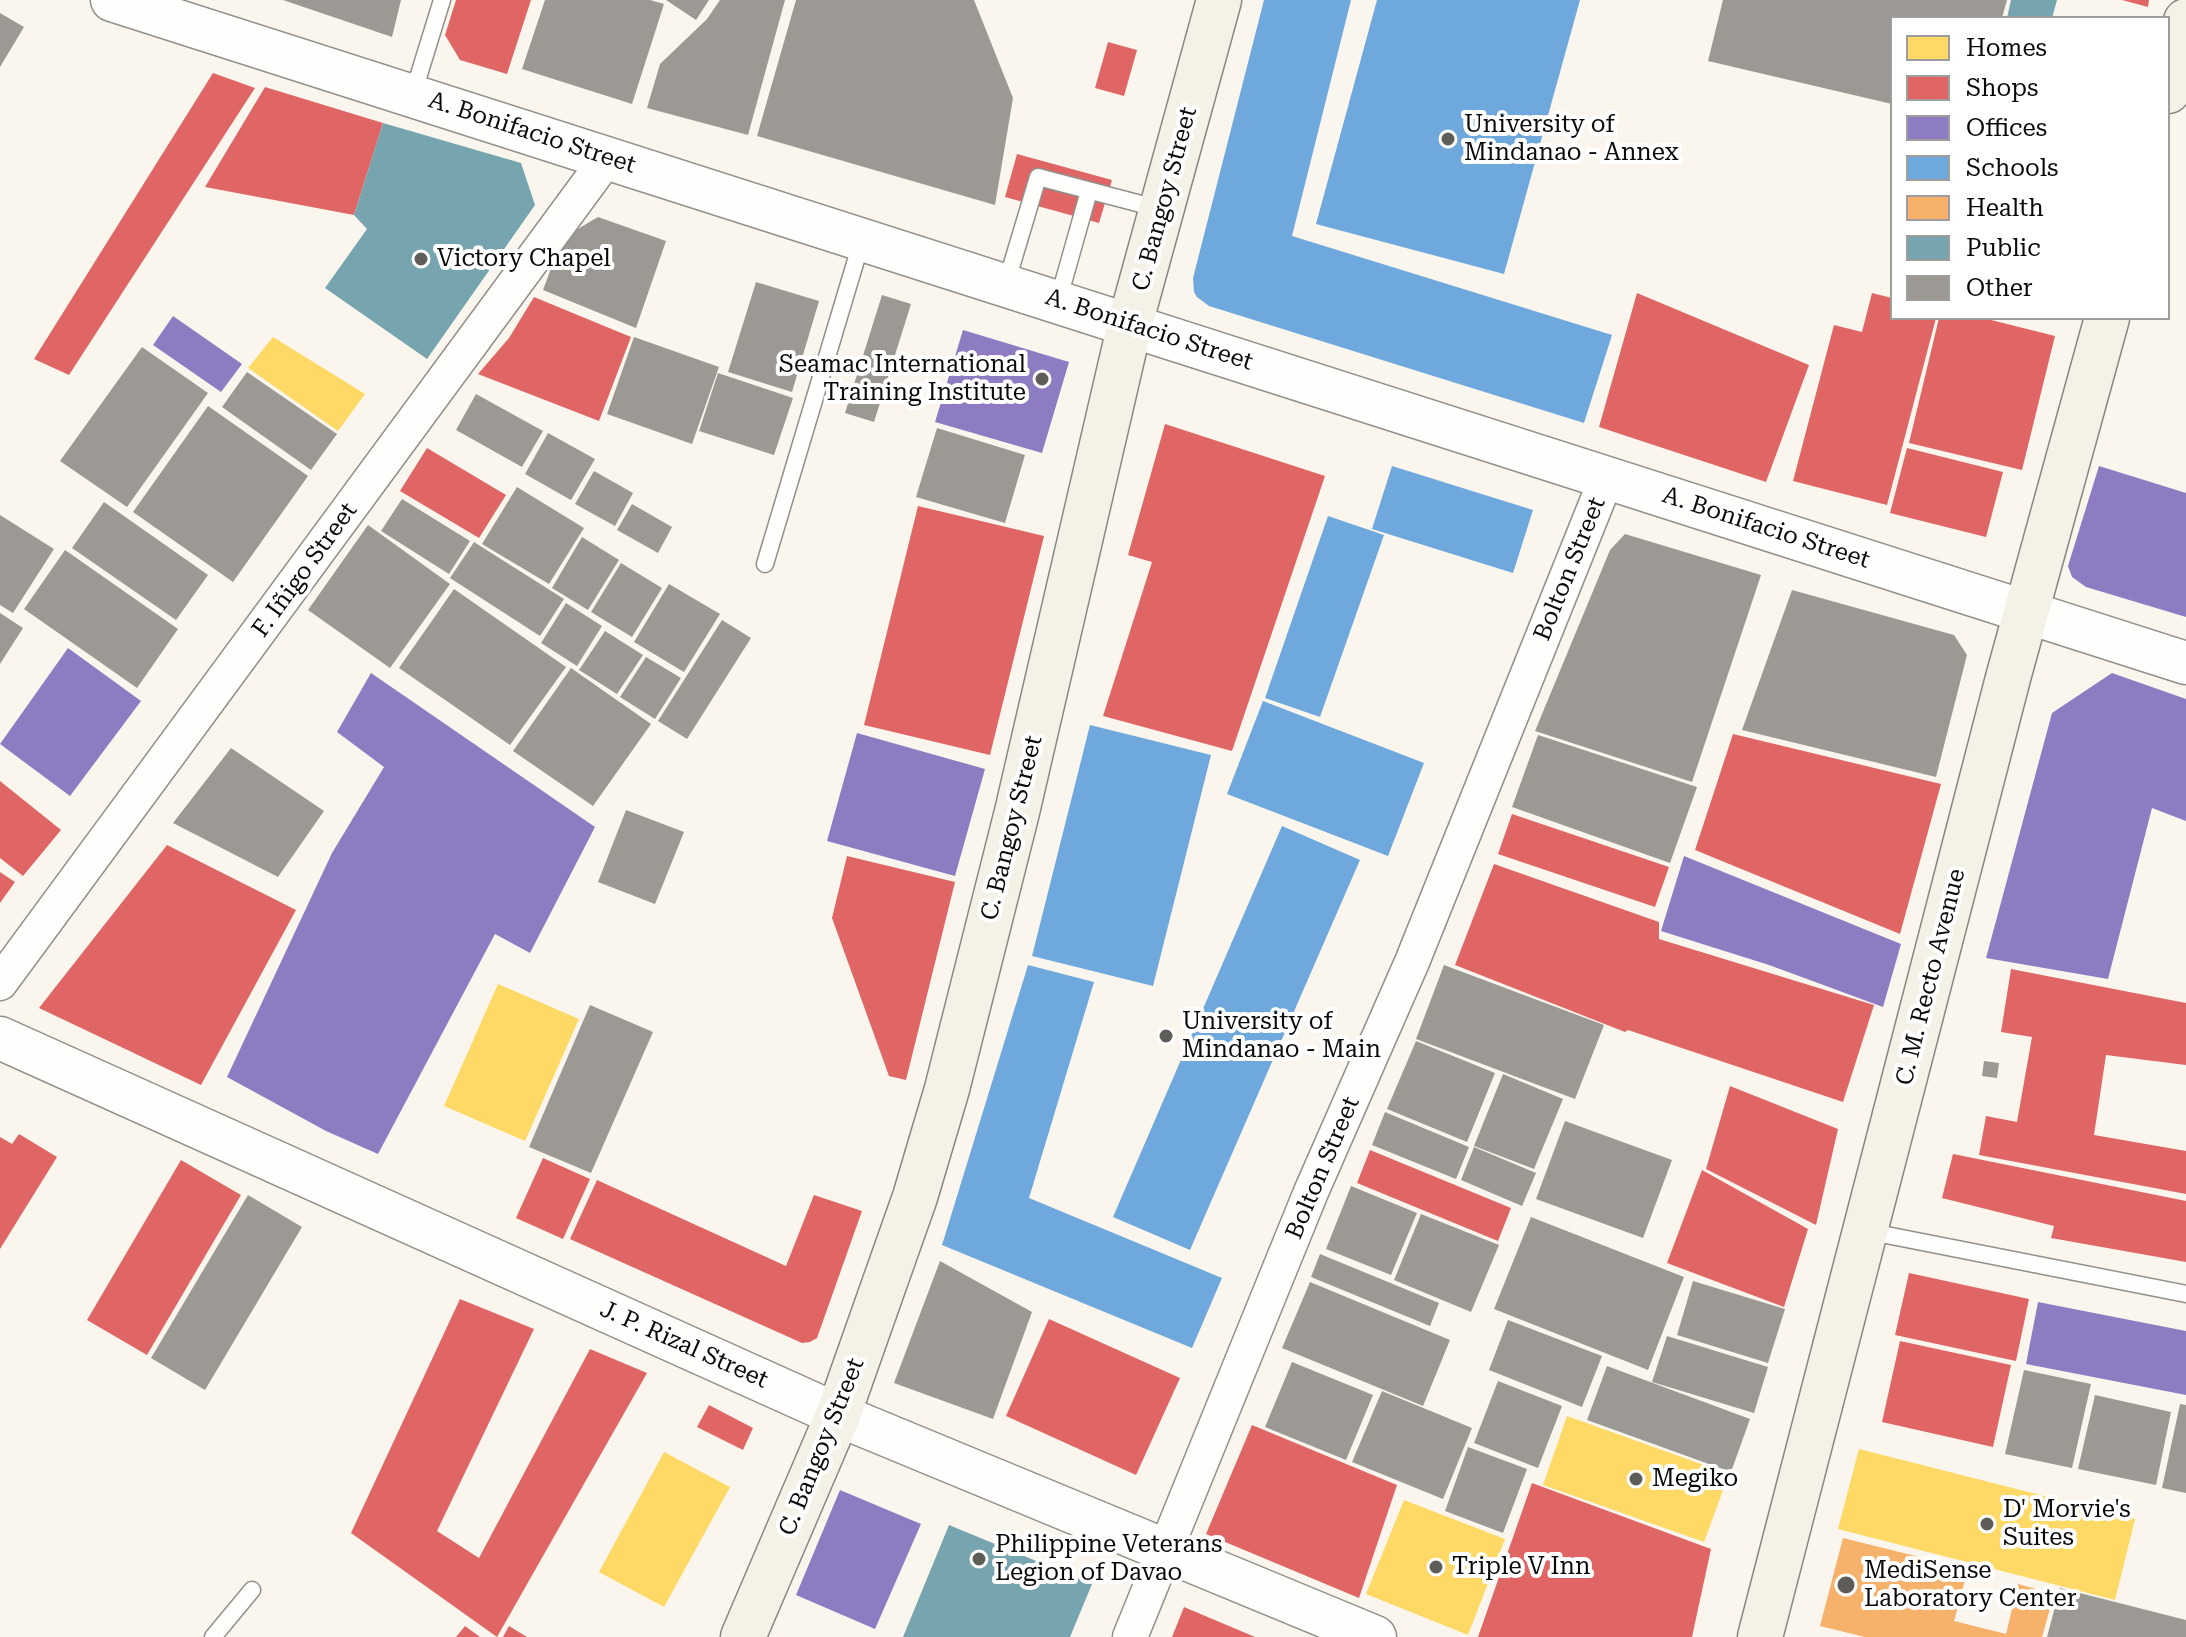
<!DOCTYPE html>
<html>
<head>
<meta charset="utf-8">
<style>
  body { margin:0 }
  #map { position:relative; width:2186px; height:1637px; overflow:hidden; background:#faf6ed; font-family:"Roboto Serif",serif }
  canvas { display:block }
  .legend { position:absolute; left:1890px; top:16px; width:280px; height:304px; box-sizing:border-box; background:#fff; border:2px solid #9d9d9d; margin:0; padding:10px 14px; list-style:none; font-size:24px; color:#0a0a0a }
  .legend li { display:flex; align-items:center; gap:16px; height:40px }
  .legend b { width:40px; border:2px solid #9d9d9d }
</style>
</head>
<body>
<div id="map">
<canvas width="2186" height="1637"></canvas>
<ul class="legend">
<li><b style="height:22px;background:#ffd966"></b>Homes</li>
<li><b style="height:22px;background:#e06666"></b>Shops</li>
<li><b style="height:22px;background:#8e7cc3"></b>Offices</li>
<li><b style="height:22px;background:#6fa8dc"></b>Schools</li>
<li><b style="height:22px;background:#f6b26b"></b>Health</li>
<li><b style="height:22px;background:#76a5af"></b>Public</li>
<li><b style="height:22px;background:#9c9894"></b>Other</li>
</ul>
</div>
<script>
const c = document.querySelector('canvas').getContext('2d');
c.lineJoin = 'round';
function fill(path, color) {
  c.fillStyle = color;
  c.fill(path, 'evenodd');
}
function stroke(path, color, width, dash) {
  c.strokeStyle = color;
  c.lineWidth = width;
  c.lineCap = dash ? 'butt' : 'round';
  c.setLineDash(dash || []);
  c.stroke(path);
}
function drawText(font, color, halo, rows, align = 'center') {
  c.font = font + ' "Roboto Serif",serif';
  c.lineWidth = 8;
  c.setLineDash([]);
  c.textBaseline = 'middle';
  c.strokeStyle = halo;
  c.fillStyle = color;
  for (const [text, x, y, turn = 0] of rows) {
    c.save();
    c.translate(x, y);
    c.rotate((+turn || 0) * Math.PI / 180);
    c.textAlign = isNaN(turn) ? turn : align;
    if (halo) c.strokeText(text, 0, 0);
    c.fillText(text, 0, 0);
    c.restore();
  }
}
fill(new Path2D(`
  M273,337L365,394L338,431L248,368Z
  M498,984L579,1019L525,1141L444,1106Z
  M1567,1416L1729,1474L1704,1542L1543,1485Z
  M1859,1449L2135,1519L2115,1600L1838,1529Z
  M664,1452L730,1487L664,1607L599,1572Z
  M1404,1500L1505,1539L1468,1635L1366,1594Z`), '#ffd966');
fill(new Path2D(`
  M456,0H531L507,74L460,60L445,35Z
  M2122,0H2149L2148,7Z
  M1108,42L1137,50L1124,96L1095,88Z
  M213,73L255,88L69,375L34,359Z
  M265,87L383,123L354,215L205,187Z
  M1017,154L1112,180L1099,223L1005,197Z
  M1637,293L1809,365L1766,482L1599,427Z
  M1872,293L1892,298V318H1936L1887,505L1793,481L1834,325L1862,332Z
  M534,297L631,337L599,421L478,374L509,338Z
  M1939,318H1983L2055,336L2022,470L1909,443Z
  M1165,424L1325,476L1232,751L1103,716L1152,562L1128,555Z
  M427,448L506,495L479,538L400,491Z
  M1907,448L2003,472L1986,537L1890,513Z
  M918,506L1044,536L990,755L864,725Z
  M1733,734L1941,784L1900,934L1695,850Z
  M0,781L61,830L23,876L0,858Z
  M1512,814L1669,867L1655,907L1498,854Z
  M167,845L296,910L201,1085L39,1008Z
  M847,856L955,882L906,1080L889,1076L832,918Z
  M1494,864L1659,922V939L1874,1005L1843,1102L1628,1030L1625,1032L1455,965Z
  M0,872L15,882L0,903Z
  M2011,969L2186,1003V1065L2106,1055L2094,1135L2186,1151V1194L1979,1155L1986,1116L2017,1122L2032,1037L2001,1032Z
  M1730,1086L1838,1129L1816,1225L1706,1169Z
  M19,1134L57,1157L0,1249V1137L12,1144Z
  M1370,1150L1511,1208L1498,1241L1357,1183Z
  M1953,1154L2186,1201V1262L2051,1238L2054,1226L1942,1198Z
  M543,1158L590,1179L563,1239L516,1218Z
  M181,1160L241,1195L147,1355L87,1320Z
  M1702,1170L1808,1229L1784,1307L1667,1263Z
  M597,1180L786,1266L814,1195L862,1211L817,1338L810,1342L802,1343L570,1239Z
  M1909,1273L2029,1299L2016,1361L1895,1335Z
  M460,1299L534,1329L437,1531L479,1558L590,1349L647,1373L497,1637L351,1533Z
  M1049,1319L1180,1378L1136,1475L1006,1416Z
  M1900,1341L2011,1365L1993,1447L1882,1422Z
  M709,1405L753,1428L743,1450L697,1427Z
  M1252,1425L1397,1485L1359,1598L1206,1534Z
  M1532,1483L1711,1549L1692,1637H1478Z
  M1184,1607L1255,1637H1172Z
  M465,1626L480,1637H456Z
  M509,1626L527,1637H503Z`), '#e06666');
fill(new Path2D(`
  M173,316L242,364L221,392L153,345Z
  M963,330L1069,362L1042,453L935,422Z
  M2099,466L2186,493V617L2086,587L2072,577L2068,566Z
  M68,648L141,701L70,796L0,744Z
  M371,673L595,827L530,953L495,934L378,1154L326,1131L227,1077L332,853L384,767L337,732Z
  M2112,673L2186,699V821L2152,808L2108,979L1986,958L2052,713Z
  M857,733L985,769L955,876L827,841Z
  M1684,856L1901,944L1883,1007L1769,965L1661,931Z
  M2038,1302L2186,1331V1395L2026,1364Z
  M840,1490L921,1524L875,1629L796,1595Z`), '#8e7cc3');
fill(new Path2D(`
  M1264,0H1351L1292,236L1612,335L1584,423L1209,306L1197,297L1194,292L1193,278Z
  M1377,0H1580L1504,274L1316,224Z
  M1392,466L1533,510L1513,573L1372,529Z
  M1328,516L1384,535L1320,717L1265,698Z
  M1263,701L1424,763L1388,856L1227,794Z
  M1090,725L1211,755L1153,986L1032,956Z
  M1282,826L1360,860L1190,1250L1113,1217Z
  M1028,965L1094,982L1029,1198L1222,1278L1192,1348L942,1245Z`), '#6fa8dc');
fill(new Path2D(`
  M1843,1538L1968,1569L1954,1621L2006,1634L2018,1584L2054,1594L2042,1637H1865L1820,1626Z`), '#f6b26b');
fill(new Path2D(`
  M2011,0H2057L2052,18H2007Z
  M383,123L521,163L535,205L427,359L325,288L367,229L354,215Z
  M949,1525L1092,1584L1070,1637H903Z`), '#76a5af');
fill(new Path2D(`
  M283,0H401L392,37Z
  M545,0H650L664,4L632,104L522,69Z
  M666,0H709L696,20Z
  M720,0H785L748,135L647,108L660,64L707,19Z
  M796,0H974L1013,98L995,205L757,136Z
  M1723,0H2007L2002,18H1892V104L1708,61Z
  M0,13L24,27L0,67Z
  M598,217L666,241L636,328L543,290L556,255L576,230Z
  M756,282L819,301L792,392L728,372Z
  M882,295L911,304L874,422L845,413Z
  M634,337L719,367L692,444L607,414Z
  M142,347L208,393L127,507L60,461Z
  M247,372L337,434L311,470L222,407Z
  M718,373L793,398L774,455L699,431Z
  M476,394L543,431L522,467L456,430Z
  M208,406L308,476L233,582L133,512Z
  M937,428L1025,455L1005,523L916,497Z
  M548,433L595,459L571,500L525,474Z
  M594,471L633,493L615,526L575,504Z
  M517,487L584,528L549,584L482,544Z
  M402,499L470,541L449,574L381,531Z
  M104,502L208,575L176,620L72,548Z
  M632,504L672,527L658,553L617,530Z
  M0,515L54,549L13,613L0,605Z
  M368,525L450,584L390,668L308,610Z
  M1625,534L1761,575L1692,782L1535,731L1610,550Z
  M582,537L619,560L588,610L552,588Z
  M474,542L564,599L540,636L450,578Z
  M65,550L178,629L137,688L24,609Z
  M621,563L662,588L632,637L591,612Z
  M669,584L720,614L684,672L634,642Z
  M454,589L566,667L510,745L399,668Z
  M1792,590L1954,635L1967,655L1936,777L1742,730Z
  M566,603L602,626L577,666L541,643Z
  M0,613L23,628L0,664Z
  M722,620L751,638L687,739L658,721Z
  M605,631L643,655L617,694L579,670Z
  M646,657L681,678L655,719L620,697Z
  M571,668L651,724L593,806L513,751Z
  M1538,735L1697,787L1670,863L1512,807Z
  M231,748L324,811L278,877L173,823Z
  M626,810L684,832L655,904L598,882Z
  M1444,965L1604,1025L1575,1099L1416,1039Z
  M590,1005L653,1032L591,1173L529,1147Z
  M1416,1041L1495,1073L1467,1142L1387,1109Z
  M1984,1061L1999,1063L1997,1078L1982,1076Z
  M1503,1074L1563,1099L1534,1169L1474,1146Z
  M1385,1112L1469,1147L1456,1179L1372,1145Z
  M1565,1121L1672,1160L1643,1238L1536,1199Z
  M1474,1147L1536,1173L1522,1206L1461,1180Z
  M1351,1186L1417,1213L1391,1275L1326,1249Z
  M248,1195L302,1227L205,1390L151,1358Z
  M1421,1214L1499,1245L1471,1312L1394,1280Z
  M1531,1217L1684,1277L1648,1370L1494,1309Z
  M1320,1254L1439,1303L1430,1326L1311,1277Z
  M940,1261L1032,1312L993,1419L894,1383Z
  M1693,1281L1785,1309L1768,1363L1677,1335Z
  M1310,1282L1450,1340L1423,1406L1282,1348Z
  M1508,1320L1602,1356L1582,1407L1489,1370Z
  M1667,1336L1768,1367L1754,1413L1652,1382Z
  M1292,1362L1373,1395L1346,1460L1265,1427Z
  M1607,1366L1750,1419L1731,1472L1587,1420Z
  M2024,1370L2091,1384L2072,1468L2005,1454Z
  M1498,1381L1562,1406L1538,1468L1474,1443Z
  M1382,1391L1472,1428L1443,1499L1352,1462Z
  M2095,1395L2171,1412L2156,1485L2078,1469Z
  M2180,1404L2186,1405V1493L2162,1488Z
  M1468,1447L1527,1469L1503,1533L1445,1511Z
  M2060,1588L2186,1620V1637H2047Z`), '#9c9894');
const service = new Path2D(`
  M413,94L442,0
  M1006,284L1038,177L1160,209
  M1058,301L1089,191
  M765,564L862,240
  M1866,1231L2186,1294
  M213,1637L252,1590`);
const minor = new Path2D(`
  M0,983L608,157
  M1130,1637L1311,1192L1412,962L1607,477`);
const tertiary = new Path2D(`
  M112,0L2186,663
  M0,1038L838,1415L1375,1637`);
const secondary = new Path2D(`
  M2168,91L2186,21
  M743,1637L838,1415L915,1197L947,1089L1017,812L1130,324L1219,0
  M1760,1637L2008,678L2107,318`);
stroke(service, '#92908c', 19);
stroke(minor, '#92908c', 37);
stroke(tertiary, '#92908c', 45);
stroke(secondary, '#898783', 47);
stroke(service, '#fefefc', 16);
stroke(minor, '#fefefc', 34);
stroke(tertiary, '#fefefc', 42);
stroke(secondary, '#f4f1e7', 44);
for (const [x, y, r, color] of [
  [1448,139,8,"#5e5d59"],
  [421,259,8,"#5e5d59"],
  [1042,379,8,"#5e5d59"],
  [1166,1036,8,"#5e5d59"],
  [1636,1479,8,"#5e5d59"],
  [1987,1524,8,"#5e5d59"],
  [979,1559,8,"#5e5d59"],
  [1436,1567,8,"#5e5d59"],
  [1846,1585,10,"#5e5d59"]
]) {
  const dot = new Path2D();
  dot.arc(x, y, r, 0, 2 * Math.PI);
  c.fillStyle = color;
  c.fill(dot);
  stroke(dot, '#fff', 3);
}
drawText('24px', '#0a0a0a', '#fff', [
  ["University of",1464,125],
  ["Mindanao - Annex",1464,153],
  ["Victory Chapel",437,259],
  ["Seamac International",1026,365,"right"],
  ["Training Institute",1026,393,"right"],
  ["University of",1182,1022],
  ["Mindanao - Main",1182,1050],
  ["Megiko",1652,1479],
  ["D' Morvie's",2003,1510],
  ["Suites",2003,1538],
  ["Philippine Veterans",995,1545],
  ["Legion of Davao",995,1573],
  ["Triple V Inn",1452,1567],
  ["MediSense",1864,1571],
  ["Laboratory Center",1864,1599]
], 'left');
drawText('24px', '#0a0a0a', '#fff', [
  ["A. Bonifacio Street",532,133,18],
  ["C. Bangoy Street",1165,199,-75],
  ["A. Bonifacio Street",1149,330,18],
  ["A. Bonifacio Street",1766,528,18],
  ["Bolton Street",1570,569,-68],
  ["F. Iñigo Street",305,570,-54],
  ["C. Bangoy Street",1012,828,-76],
  ["C. M. Recto Avenue",1931,977,-76],
  ["Bolton Street",1323,1168,-67],
  ["J. P. Rizal Street",684,1345,24],
  ["C. Bangoy Street",822,1447,-68]
]);
</script>
</body>
</html>
